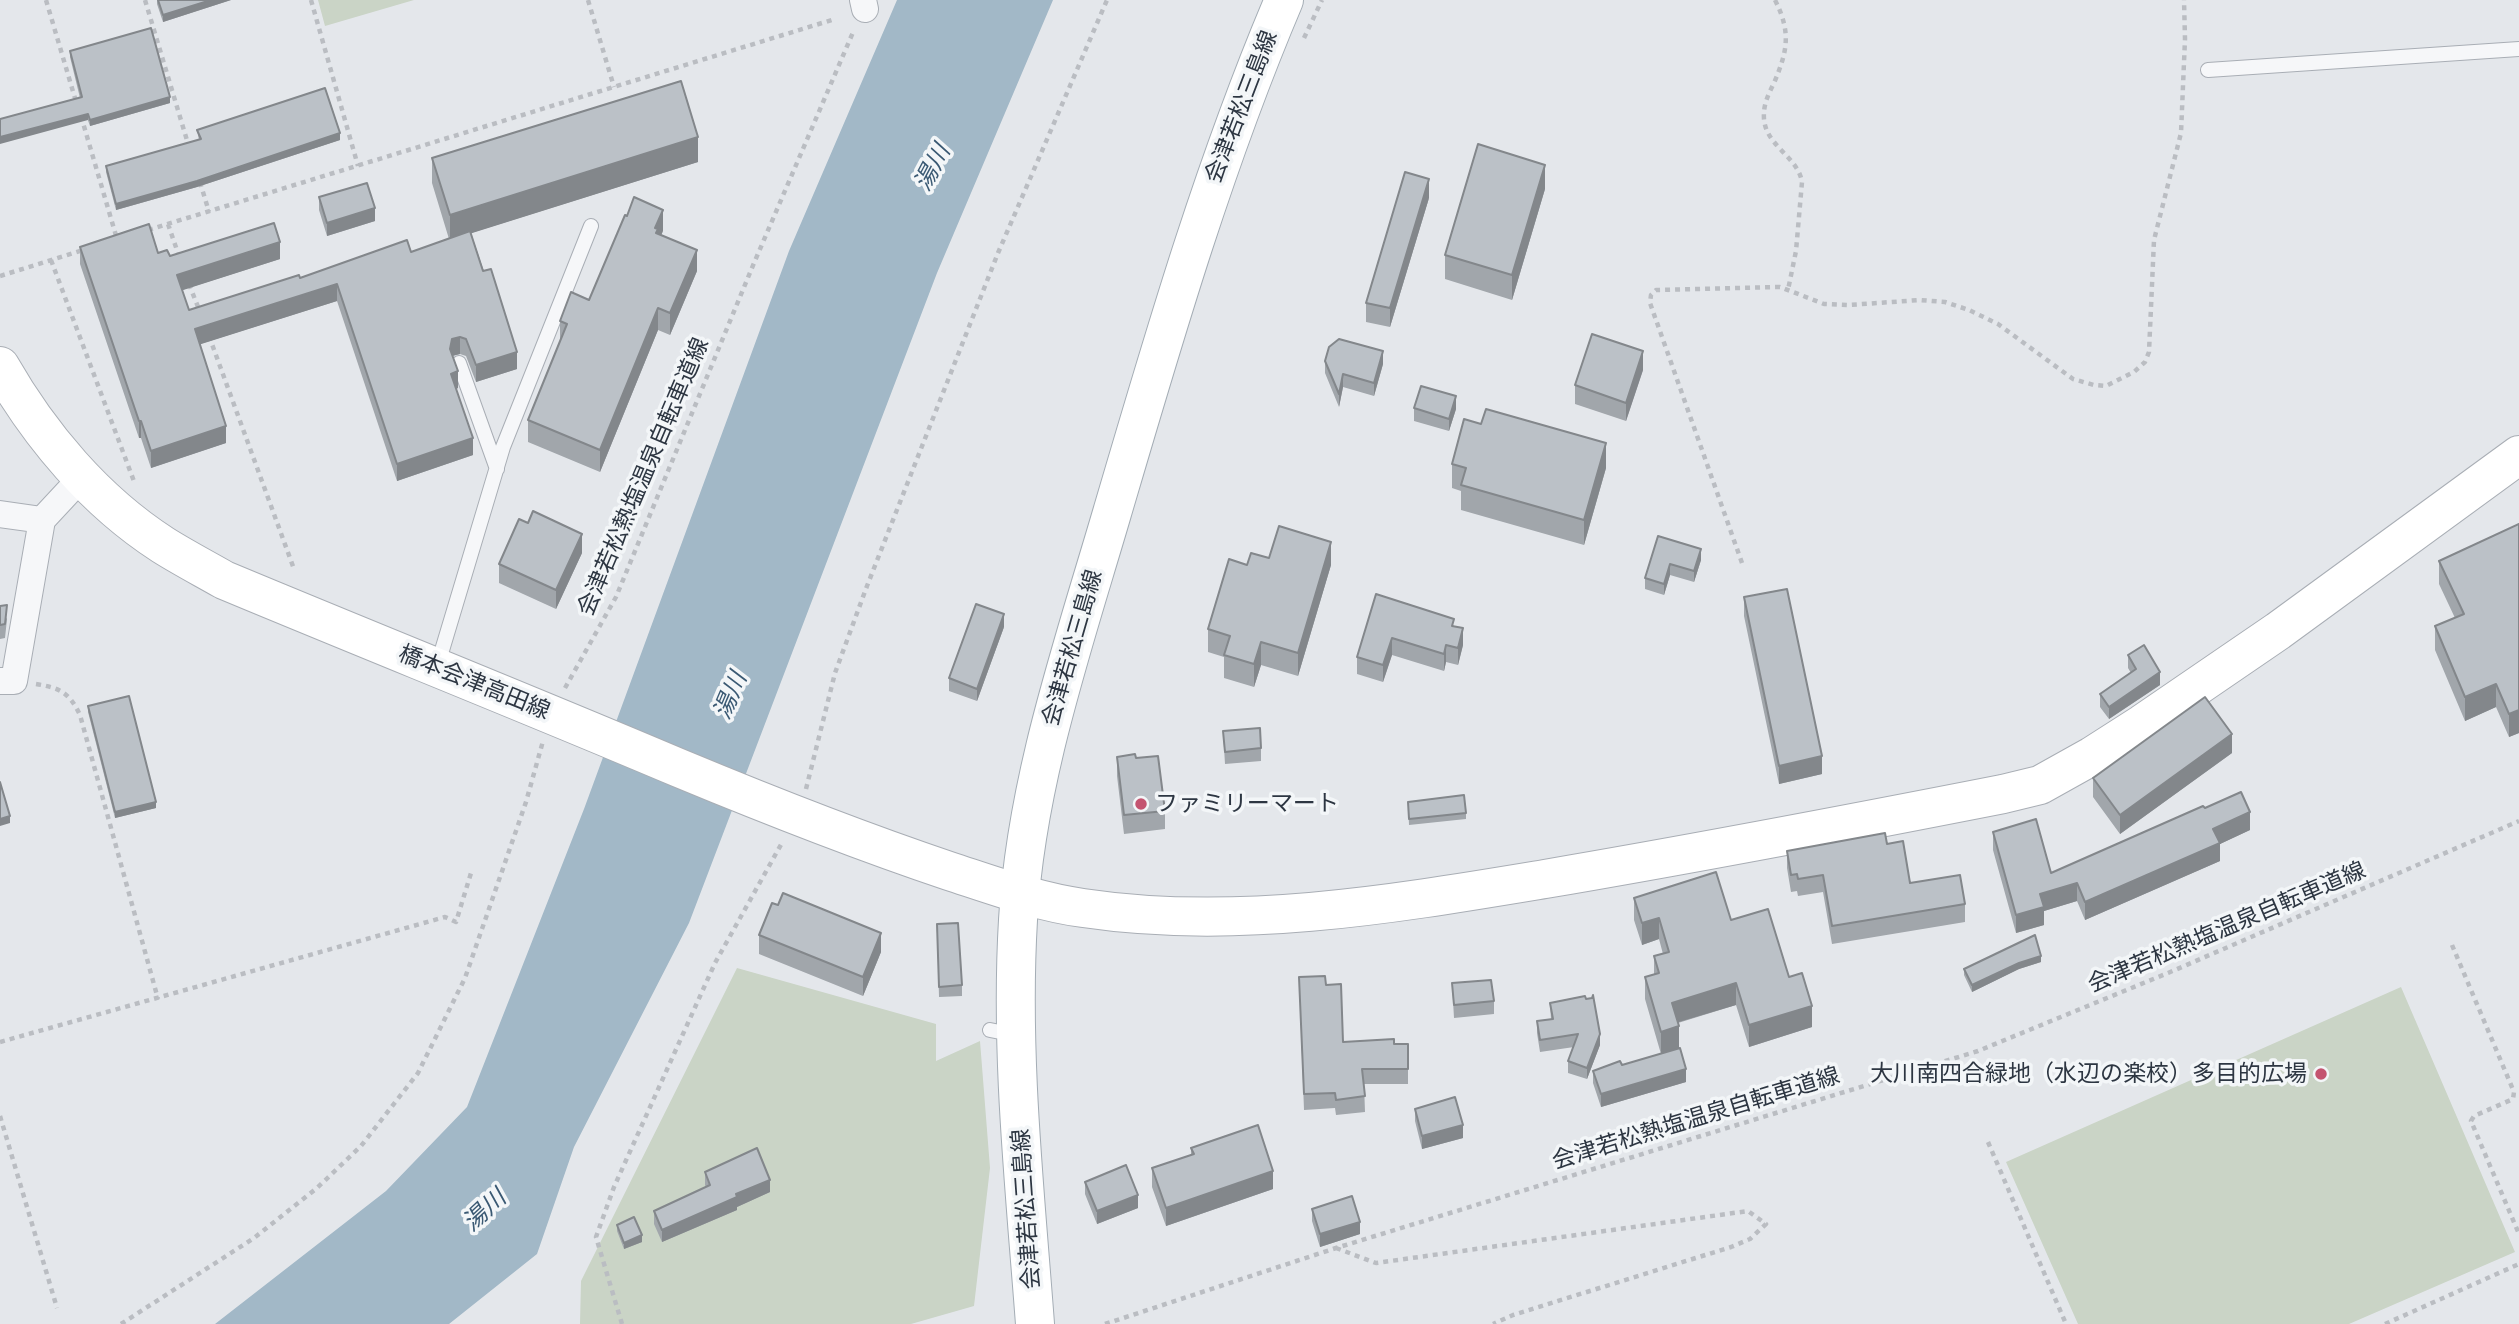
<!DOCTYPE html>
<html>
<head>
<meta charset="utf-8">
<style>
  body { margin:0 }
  canvas { display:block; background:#e4e7eb }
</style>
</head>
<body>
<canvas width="2519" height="1324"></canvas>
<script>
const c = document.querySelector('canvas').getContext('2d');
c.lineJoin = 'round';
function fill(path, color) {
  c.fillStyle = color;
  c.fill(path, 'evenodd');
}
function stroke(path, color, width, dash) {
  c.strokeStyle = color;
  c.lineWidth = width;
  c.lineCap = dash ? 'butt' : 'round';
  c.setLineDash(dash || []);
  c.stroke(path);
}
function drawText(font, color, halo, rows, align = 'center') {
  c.font = font + ' "Noto Sans","Noto Sans JP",sans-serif';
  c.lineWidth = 7;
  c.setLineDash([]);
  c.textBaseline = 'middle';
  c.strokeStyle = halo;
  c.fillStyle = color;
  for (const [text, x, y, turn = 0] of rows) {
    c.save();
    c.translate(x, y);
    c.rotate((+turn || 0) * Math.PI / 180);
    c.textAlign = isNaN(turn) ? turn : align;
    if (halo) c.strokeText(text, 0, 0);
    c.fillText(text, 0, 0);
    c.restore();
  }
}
fill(new Path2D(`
  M318,0H414L325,26Z
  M737,968L936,1024V1061L980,1041L990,1168L974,1306L911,1324H580L581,1281Z
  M2401,987L2515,1252L2349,1324H2078L2006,1162Z`), '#cad4c6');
fill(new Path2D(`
  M897,0H1053L937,273L689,923L574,1147L537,1254L449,1324H215L386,1191L467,1107L584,809L789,251Z`), '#a2b8c7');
const lane = new Path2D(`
  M2208,70L2519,49
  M459,363L497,469
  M437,667L503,447L591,226
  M990,1030L1015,1035`);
const street = new Path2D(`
  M863,0L865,9
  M0,514L42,520
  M0,681H14L42,520L82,477`);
const secondary = new Path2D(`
  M0,366C40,436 95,501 163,545C182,557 203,568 224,580C375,643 528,704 679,768C768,805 857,840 949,871C992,885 1038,902 1083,908C1237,931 1394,904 1545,879C1698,853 1850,824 2003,794L2040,785L2092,756L2142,724L2278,631L2519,455`);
const primary = new Path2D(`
  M1035,1324C1025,1190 1010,1055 1018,920C1026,781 1073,646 1112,513C1163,340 1213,167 1284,0`);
stroke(lane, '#a9aeb5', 16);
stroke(street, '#a9aeb5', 28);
stroke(secondary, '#a9aeb5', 40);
stroke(primary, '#a4adb5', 40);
stroke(new Path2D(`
  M46,0L77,105
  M145,0L189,147
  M311,0L358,166
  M588,0L614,87
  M1775,0C1791,32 1788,50 1774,83C1768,95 1763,105 1764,119C1766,146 1798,157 1802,182L1796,251L1788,290
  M1304,38L1322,0
  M81,116L117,239
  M200,182L209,212
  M168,224L179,256
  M148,230L835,19
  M51,260L135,484
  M0,276L83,250
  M189,284L200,312
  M209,336L294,569
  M1742,563L1650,303L1651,295L1656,290L1780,287L1824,304L1849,305L1920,300L1945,302L1969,310L1998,324L2073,379L2094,385L2106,386L2134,372L2145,362L2149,352L2154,240L2181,133L2185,39L2184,0
  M36,684C60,688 69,692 80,715L158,999
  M565,688L616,597L754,263L854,30
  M806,789L835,673L867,586L998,253L1107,0
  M2452,945L2514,1092L2513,1099L2474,1116L2471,1121L2519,1234
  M0,1042L445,917L456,922L471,873
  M0,1116L57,1308
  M1988,1142L2066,1324
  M1336,1248L1376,1263L1748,1211L1766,1224L1750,1239L1731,1247L1513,1315L1493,1324
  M121,1324L254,1238L317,1188L361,1146L418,1073L465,978L526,802L543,741
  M622,1324L596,1237L614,1187L715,963L783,841
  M1105,1324L1336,1248L1978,1051L2168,973L2519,821
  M2385,1324L2519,1264`), '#babdc2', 4.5, [5, 5]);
stroke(lane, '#f6f7f9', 14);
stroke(street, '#f6f7f9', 26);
stroke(secondary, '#fff', 38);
stroke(primary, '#fff', 38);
fill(new Path2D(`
  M157,0H231L163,22L157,4Z
  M70,51L170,103L90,126L80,98L70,57Z
  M197,130L340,140L197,187L116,210L106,172V166L199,140Z
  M432,158L698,162L471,233L517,369L476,382L466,356L460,354L452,356L458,388L456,389L473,455L397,481L337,301L200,344L226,443L151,468L141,438H139L80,264V247L158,253L170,256L280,259L182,290L189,310L300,278L411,252L449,239L432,183Z
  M1545,189L1512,300L1445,279V255Z
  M319,197L375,221L327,236L319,210Z
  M1429,198L1390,327L1366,322V303Z
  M663,231L661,235L697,271L670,335L658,330L600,472L528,442V420L560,342V321L589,300Z
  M1325,361L1383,364L1374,396L1343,387L1339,407L1325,373Z
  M1643,370L1626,421L1575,404V385Z
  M1414,408L1456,409L1449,431L1414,421Z
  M1452,464L1606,468L1584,545L1461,510V491L1452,488Z
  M2519,524V733L2509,737L2496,707L2465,721L2435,650V626L2455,618L2439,584V561Z
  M1701,549V560L1694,582L1670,575L1664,595L1645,589V578Z
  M582,553L556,609L499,583V564Z
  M1269,558L1331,565L1298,676L1261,665L1254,687L1224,678V657L1208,652V629L1247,565Z
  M1376,594L1454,626L1463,645L1458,665L1446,662L1444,671L1392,655L1383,682L1357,674V657Z
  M1744,597L1822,774L1779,784L1744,616Z
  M0,606L7,619L5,638L0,639Z
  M1004,627L977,701L949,691V678Z
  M2128,655L2160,685L2109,719L2100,707V694L2131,673L2128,668Z
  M88,706L156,808L115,818L88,712Z
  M1223,731L1261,748V761L1225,764Z
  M2232,753L2120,834L2093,797V778Z
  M1117,757L1136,758L1165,811V829L1124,834L1117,776Z
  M1408,802L1466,813V819L1409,825Z
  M2205,808L2250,830L2220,844V861L2085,920L2077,901L2044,911V925L2016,933L1993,850V832L2051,873Z
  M1887,844L1910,883L1965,904V922L1832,944L1823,892L1798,896L1797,891L1791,892L1787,868V851Z
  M1634,898L1731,920L1789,977L1812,1027L1749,1047L1736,1005L1678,1023L1679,1048L1686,1082L1601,1107L1593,1083V1071L1622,1065L1661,1054L1645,999V977L1654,974V956L1663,954L1659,939L1642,945L1634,920Z
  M937,924L962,985V996L939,997Z
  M759,935L881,952L863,996L759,954Z
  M2041,962L2019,969L1972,992L1964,975V969Z
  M1299,977L1326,985L1343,1042L1408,1044V1084H1364L1365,1112L1336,1115L1335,1108L1304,1110Z
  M1452,983L1494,1001V1014L1454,1018Z
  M1550,1003L1600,1045L1587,1079L1568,1073V1061L1574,1047L1540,1052L1537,1033V1021L1551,1019Z
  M1415,1109L1463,1138L1422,1149L1415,1121Z
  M1191,1148L1273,1189L1166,1226L1152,1187V1168L1191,1155Z
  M705,1172L770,1192L737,1207V1210L662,1242L654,1224V1211L706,1187L705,1185Z
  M1085,1182L1138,1208L1097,1224L1085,1194Z
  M1312,1209L1360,1234L1320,1247L1312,1221Z
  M617,1225L642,1242L624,1249L617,1231Z`), '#a1a6ab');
fill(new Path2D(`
  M211,0H231L163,22V15Z
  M170,97V103L90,126V120Z
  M88,114V120L0,144V137Z
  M340,133V140L197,187L116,210V204Z
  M698,137V162L450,240V215Z
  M1545,165V189L1512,300V275Z
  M1429,179V198L1390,327V308Z
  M375,208V221L327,236V223Z
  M663,210V231L658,242L655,228Z
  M280,242V259L177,292V275Z
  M697,250V271L670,335V313Z
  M337,284V301L195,346V329Z
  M658,308V330L600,472V450Z
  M460,337V354L452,356L450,349L452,339Z
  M1383,351V364L1374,396V383Z
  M1643,351V370L1626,421V403Z
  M517,352V369L476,382V365Z
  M458,371V388L451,391V374Z
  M1343,374V387L1339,407V394Z
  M1456,396V409L1449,431V419Z
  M139,421H141V438H139Z
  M226,426V443L151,468V451Z
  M473,438V455L397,481V464Z
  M1606,443V468L1584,545V520Z
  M582,534V553L556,609V590Z
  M1331,542V565L1298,676V653Z
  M1701,549V560L1694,582V571Z
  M1670,564V575L1664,595V584Z
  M1004,614V627L977,701V689Z
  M1463,628V645L1458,665V648Z
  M1392,638V655L1383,682V665Z
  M1261,642V665L1254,687V664Z
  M1446,645V662L1444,671V654Z
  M2160,672V685L2109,719V707Z
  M2496,684V707L2465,721V697Z
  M2519,710V733L2509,737V714Z
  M2232,734V753L2120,834V815Z
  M1822,756V774L1779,784V766Z
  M156,802V808L115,818V812Z
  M2250,812V830L2220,844V861L2085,920V902L2213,829Z
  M10,816V823L0,826V819Z
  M2077,883V901L2044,911V925L2016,933V915L2040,894Z
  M1659,918V939L1642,945V923Z
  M881,933V952L863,996V977Z
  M2041,956V962L2019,969L1972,992V985L2019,963Z
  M1736,983V1005L1672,1024V1003Z
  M1812,1006V1027L1749,1047V1025Z
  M1679,1026V1048L1661,1054V1032Z
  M1600,1034V1045L1587,1079V1068Z
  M1686,1069V1082L1601,1107V1094Z
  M1463,1125V1138L1422,1149V1136Z
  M1273,1171V1189L1166,1226V1208Z
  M770,1180V1192L737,1207V1210L662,1242V1230L736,1194Z
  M1138,1195V1208L1097,1224V1211Z
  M1360,1222V1234L1320,1247V1234Z
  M642,1235V1242L624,1249V1243Z`), '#83878b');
const building = new Path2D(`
  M158,0H211L163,15Z
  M151,28L170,97L90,120L88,114L0,137V119L82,97L70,51Z
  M681,81L698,137L450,215L432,158Z
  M325,88L340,133L197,181L116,204L106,166L201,139L197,130Z
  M1478,144L1545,165L1512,275L1445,255Z
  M1405,172L1429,179L1390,308L1366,303Z
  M367,183L375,208L327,223L319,197Z
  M634,197L663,210L655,228L658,229L656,233L697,250L670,313L658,308L600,450L528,420L567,324L560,321L571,292L589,300L625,215L627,216Z
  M274,223L280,242L177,275L189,310L299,275L300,278L407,240L411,252L470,231L483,271L491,269L517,352L476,365L466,339L460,337L452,339L450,349L458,371L451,374L473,438L397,464L337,284L195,329L226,426L151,451L141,421H139L80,247L149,224L158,253L167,250L170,256Z
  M1592,334L1643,351L1626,403L1575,385Z
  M1339,339L1383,351L1374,383L1343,374L1339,394L1325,361L1329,347Z
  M1421,386L1456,396L1449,419L1414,408Z
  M1486,409L1606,443L1584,520L1461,485L1466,468L1452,464L1464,419L1481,424Z
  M533,511L582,534L556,590L499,564L519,519L528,523Z
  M2519,524V710L2509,714L2496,684L2465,697L2435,626L2464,614L2439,561Z
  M1279,526L1331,542L1298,653L1261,642L1254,664L1224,655L1230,636L1208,629L1229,559L1247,565L1251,553L1269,558Z
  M1658,536L1701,549L1694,571L1670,564L1664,584L1645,578Z
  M1787,589L1822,756L1779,766L1744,597Z
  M1376,594L1454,619L1452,626L1463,628L1458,648L1446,645L1444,654L1392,638L1383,665L1357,657Z
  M976,604L1004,614L977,689L949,678Z
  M7,605L5,624L0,625V606Z
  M2144,645L2160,672L2109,707L2100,694L2136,669L2128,655Z
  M129,696L156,802L115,812L88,706Z
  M2205,697L2232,734L2120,815L2093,778Z
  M1260,728L1261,748L1225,752L1223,731Z
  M1135,754L1136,758L1158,756L1165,811L1124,815L1117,757Z
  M0,782L10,816L0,819Z
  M2241,792L2250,812L2213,829L2220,843L2085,902L2077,883L2040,894L2044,907L2016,915L1993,832L2036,819L2051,873L2203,806L2205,808Z
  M1464,795L1466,813L1409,819L1408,802Z
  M1885,833L1887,844L1903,841L1910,883L1960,875L1965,904L1832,926L1823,875L1798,879L1797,874L1791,875L1787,851Z
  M1716,872L1731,920L1768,909L1789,977L1802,973L1812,1006L1749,1025L1736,983L1672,1003L1679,1026L1661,1032L1645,977L1659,973L1654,956L1669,952L1659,918L1642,923L1634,898Z
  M783,893L881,933L863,977L759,935L772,903L778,905Z
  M958,923L962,985L939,987L937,924Z
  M2035,935L2041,956L2019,963L1972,985L1964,969Z
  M1325,976L1326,985L1341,984L1343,1042L1394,1039V1044H1408V1069H1362L1365,1096L1336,1100L1335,1093L1304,1094L1299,977Z
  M1491,980L1494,1001L1454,1005L1452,983Z
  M1593,995L1600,1034L1587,1068L1568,1061L1578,1034L1540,1040L1537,1021L1553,1019L1550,1003L1585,996L1586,999L1592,998Z
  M1680,1048L1686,1069L1601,1094L1593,1071L1620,1061L1622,1065Z
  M1455,1097L1463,1125L1422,1136L1415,1109Z
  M1258,1125L1273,1171L1166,1208L1152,1168L1194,1154L1191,1148Z
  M757,1148L770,1180L736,1194L737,1197L662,1230L654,1211L710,1185L705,1172Z
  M1126,1165L1138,1195L1097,1211L1085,1182Z
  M1352,1196L1360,1222L1320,1234L1312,1209Z
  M634,1217L642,1235L624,1243L617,1225Z`);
fill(building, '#bbc1c7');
stroke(building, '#83878b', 2);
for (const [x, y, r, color] of [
  [1141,804,7,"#c45470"],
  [2321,1074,7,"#c45470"]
]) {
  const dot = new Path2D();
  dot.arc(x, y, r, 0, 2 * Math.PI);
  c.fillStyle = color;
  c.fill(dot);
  stroke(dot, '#f3f6f8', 2.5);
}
drawText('23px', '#2d3642', '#f3f6f8', [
  ["会津若松三島線",1242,107,-69],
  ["会津若松熱塩温泉自転車道線",644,477,-67],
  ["会津若松三島線",1073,648,-74],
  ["橋本会津高田線",474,683,22],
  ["会津若松熱塩温泉自転車道線",2227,928,-23],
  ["会津若松熱塩温泉自転車道線",1696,1119,-17],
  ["会津若松三島線",1027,1209,-94]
]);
drawText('23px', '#2d3642', '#f3f6f8', [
  ["ファミリーマート",1155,804],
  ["大川南四合緑地（水辺の楽校）多目的広場",2307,1074,"right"]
], 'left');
drawText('italic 24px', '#3a5973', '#f3f6f8', [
  ["湯川",933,168,-62],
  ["湯川",731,696,-67],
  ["湯川",485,1211,-43]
]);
</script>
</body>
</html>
